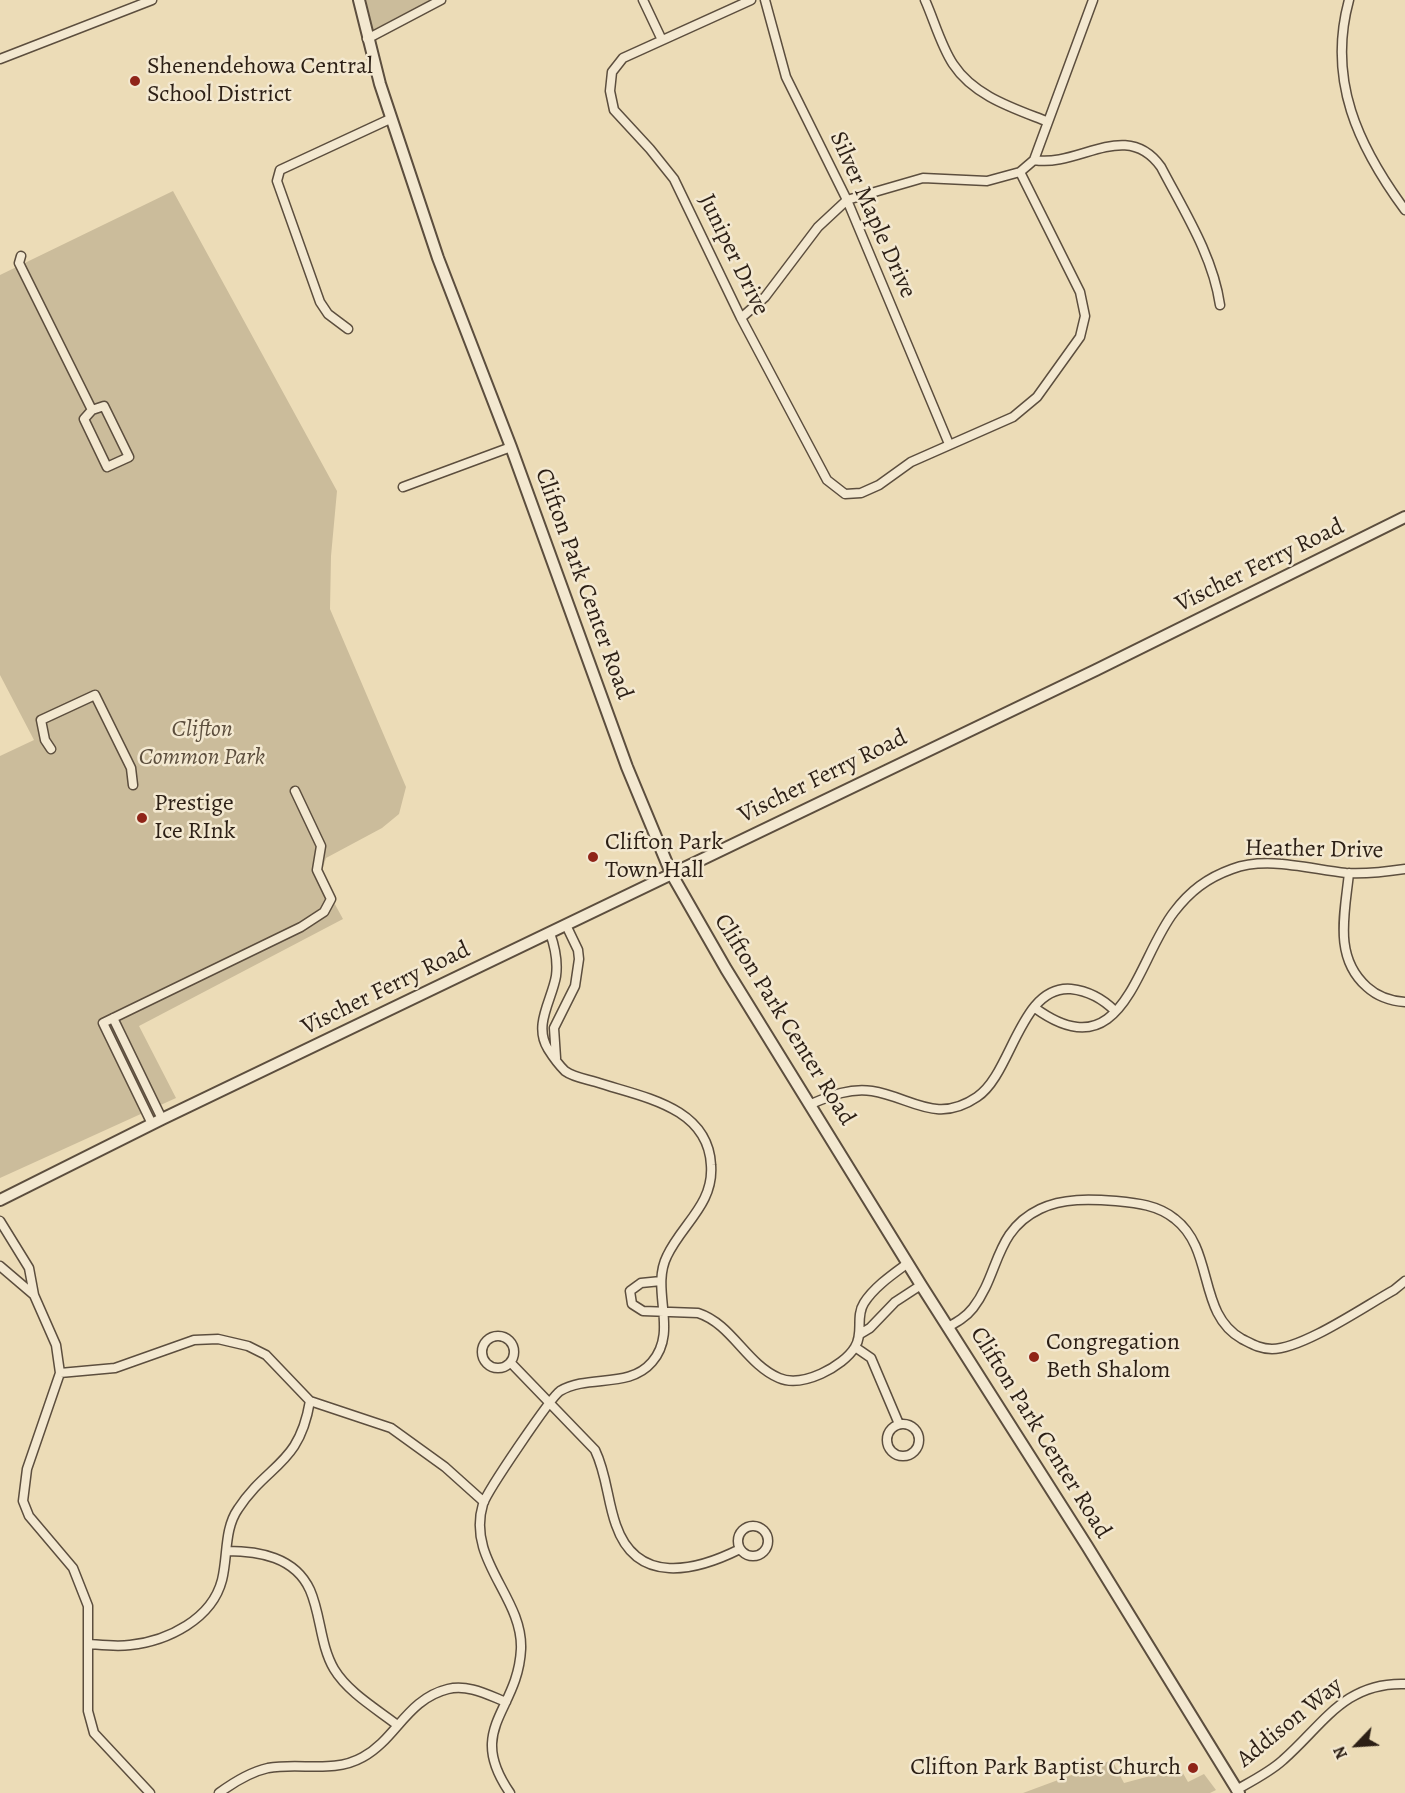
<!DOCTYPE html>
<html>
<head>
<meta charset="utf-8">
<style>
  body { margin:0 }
  #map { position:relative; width:1405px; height:1793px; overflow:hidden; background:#ecdcb7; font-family:Alegreya,serif }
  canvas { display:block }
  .north { position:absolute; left:1327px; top:1715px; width:60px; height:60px; -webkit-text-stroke:4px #f3e8d0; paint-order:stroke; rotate:245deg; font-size:16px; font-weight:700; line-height:24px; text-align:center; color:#2c1f15 }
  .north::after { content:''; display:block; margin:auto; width:21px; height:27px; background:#2c1f15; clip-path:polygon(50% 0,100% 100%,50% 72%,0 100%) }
</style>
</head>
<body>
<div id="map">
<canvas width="1405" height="1793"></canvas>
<div class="north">N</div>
</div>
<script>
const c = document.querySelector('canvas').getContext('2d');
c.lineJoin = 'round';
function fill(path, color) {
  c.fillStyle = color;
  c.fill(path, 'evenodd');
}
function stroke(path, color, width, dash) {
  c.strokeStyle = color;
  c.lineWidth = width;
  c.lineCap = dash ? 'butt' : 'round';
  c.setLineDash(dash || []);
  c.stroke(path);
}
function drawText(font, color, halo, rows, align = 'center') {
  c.font = font + ' Alegreya,serif';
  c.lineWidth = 5;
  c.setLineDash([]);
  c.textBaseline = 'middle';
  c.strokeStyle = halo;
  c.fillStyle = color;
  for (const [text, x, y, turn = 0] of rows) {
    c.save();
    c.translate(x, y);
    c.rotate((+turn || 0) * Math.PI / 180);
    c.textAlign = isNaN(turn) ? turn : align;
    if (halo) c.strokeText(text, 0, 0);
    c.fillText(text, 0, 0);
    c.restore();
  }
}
fill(new Path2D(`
  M366,0H430L373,30Z
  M173,191L337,491L331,556L330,609L406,787L399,814L382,828L326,858L320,877L343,919L139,1026L176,1098L0,1178V756L34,740L0,675V275Z
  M1112,1760L1124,1783L1180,1768L1188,1782L1204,1774L1216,1790L1210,1793H1023Z`), '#cbbc9b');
const minor = new Path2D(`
  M643,0L661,38
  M751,0L623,58L612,72L610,91L614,110L650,149L674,179L741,318L827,480L845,494L861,493L879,485L911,462L1013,417L1037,397L1080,337L1085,316L1080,292L1020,172L1034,160L1093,0
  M765,0L786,77L847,200L949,444
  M925,0C934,20 941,46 953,64C974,96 1013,108 1046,121
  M1349,0C1327,80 1358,146 1405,210
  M367,39L441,0
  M0,59L152,0
  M1034,160C1079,168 1126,118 1161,167C1184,211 1213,256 1220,305
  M21,256L19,263L92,410L104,406L129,457L107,467L84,419L92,410
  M741,318L765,297L818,227L847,200L923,178L987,181L1020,172
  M348,329L328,314L320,302L277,181L280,170L390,119
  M403,487L511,447
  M51,749L45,740L41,720L95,695L131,768L133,785
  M1349,873C1345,913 1333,957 1367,987C1378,997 1390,1001 1405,1002
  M1035,1008C1123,1072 1136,961 1174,912C1190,891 1207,878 1232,869C1267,856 1309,869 1346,873C1365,874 1385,872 1405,869
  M113,1018L162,1119
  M556,1058L554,1028L575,986L579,959L578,950L566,925
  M811,1104C832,1095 850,1088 872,1091C911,1097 936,1125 977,1097C1012,1074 1020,985 1071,989C1089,991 1103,999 1115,1011
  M152,1124L103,1023L301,927L324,912L331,899L317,870L321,846L295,791
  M0,1221L29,1268L34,1295L56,1345L60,1373L27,1469L23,1501L29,1516L73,1568L88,1606V1711L94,1733L150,1793
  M0,1266L34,1295
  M661,1281L641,1283L630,1291L632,1304L643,1311L698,1313C732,1324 746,1364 779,1378C802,1388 843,1367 855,1347C864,1333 855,1317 864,1303C874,1287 893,1274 908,1263
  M948,1327C957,1322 966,1317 973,1308C1000,1273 994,1231 1040,1209C1063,1198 1090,1199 1116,1201C1137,1203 1158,1205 1175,1219C1215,1250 1197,1314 1242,1339C1252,1344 1260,1349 1272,1349C1303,1349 1365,1306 1394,1290L1405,1281
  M860,1334L870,1328L895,1302L921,1285
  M482 1352a16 16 0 1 1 32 0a16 16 0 1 1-32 0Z
  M855,1347L871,1358L899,1424
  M511,1363L595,1450C607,1475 607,1500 616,1525C637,1586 696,1571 740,1549
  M60,1373L115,1368L194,1340L218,1339L248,1346L266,1355L310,1401L391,1428L445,1467L484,1502
  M887 1440a16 16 0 1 1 32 0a16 16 0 1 1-32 0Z
  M738 1541a15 15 0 1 1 30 0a15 15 0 1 1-30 0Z
  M227,1551C259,1551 295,1557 310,1590C321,1615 320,1645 334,1669C348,1692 375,1708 396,1724
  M89,1644C102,1645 117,1647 130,1645C168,1641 212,1619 222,1580C228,1556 224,1529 238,1509C268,1463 299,1466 310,1401
  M1236,1790C1252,1781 1270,1772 1283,1760C1323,1725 1344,1682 1405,1684
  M219,1793C234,1782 250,1772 268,1768C301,1762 333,1774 363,1757C396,1739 407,1699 448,1689C468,1684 488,1695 506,1702
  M510,1793C465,1728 518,1712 521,1649C523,1597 466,1560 483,1504C487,1491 551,1397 560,1391C589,1374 629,1389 652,1362C679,1331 650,1290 667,1256C682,1224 714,1204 711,1165C708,1106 641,1097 596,1082C586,1079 573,1077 565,1071C559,1065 553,1057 548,1049C533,1025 552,1000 556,976C558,961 555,947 550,933`);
const tertiary = new Path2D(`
  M359,0L380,84L438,258L511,447L627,767L671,873L726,969L921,1285L1087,1546L1239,1793
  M0,1200L162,1119L1096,670L1405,517`);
stroke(minor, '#5c4e3e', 11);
stroke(tertiary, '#5c4e3e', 14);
stroke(minor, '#f3e8d0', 8);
stroke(tertiary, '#f3e8d0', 10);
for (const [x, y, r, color] of [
  [135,81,6,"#8f2418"],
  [142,818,6,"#8f2418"],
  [593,857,6,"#8f2418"],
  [1034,1357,6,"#8f2418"],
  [1193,1768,6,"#8f2418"]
]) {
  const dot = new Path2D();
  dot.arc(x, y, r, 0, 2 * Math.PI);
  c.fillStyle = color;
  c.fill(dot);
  stroke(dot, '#f3e8d0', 2);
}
drawText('24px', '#2c1f15', '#f3e8d0', [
  ["Shenendehowa Central",147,67],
  ["School District",147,95],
  ["Prestige",154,804],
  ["Ice RInk",154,832],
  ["Clifton Park",605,843],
  ["Town Hall",605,871],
  ["Congregation",1046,1343],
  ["Beth Shalom",1046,1371],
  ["Clifton Park Baptist Church",1181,1768,"right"]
], 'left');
drawText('24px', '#2c1f15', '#f3e8d0', [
  ["Silver Maple Drive",872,215,66],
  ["Juniper Drive",733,255,64],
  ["Vischer Ferry Road",1260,566,-26],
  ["Clifton Park Center Road",583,584,70],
  ["Vischer Ferry Road",823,777,-26],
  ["Heather Drive",1314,850,1],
  ["Vischer Ferry Road",386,989,-26],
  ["Clifton Park Center Road",784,1020,58],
  ["Clifton Park Center Road",1040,1433,58],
  ["Addison Way",1290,1723,-39]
]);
drawText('italic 24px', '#5c4e3d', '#f3e8d0', [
  ["Clifton",202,730],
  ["Common Park",202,758]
]);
</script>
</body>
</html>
